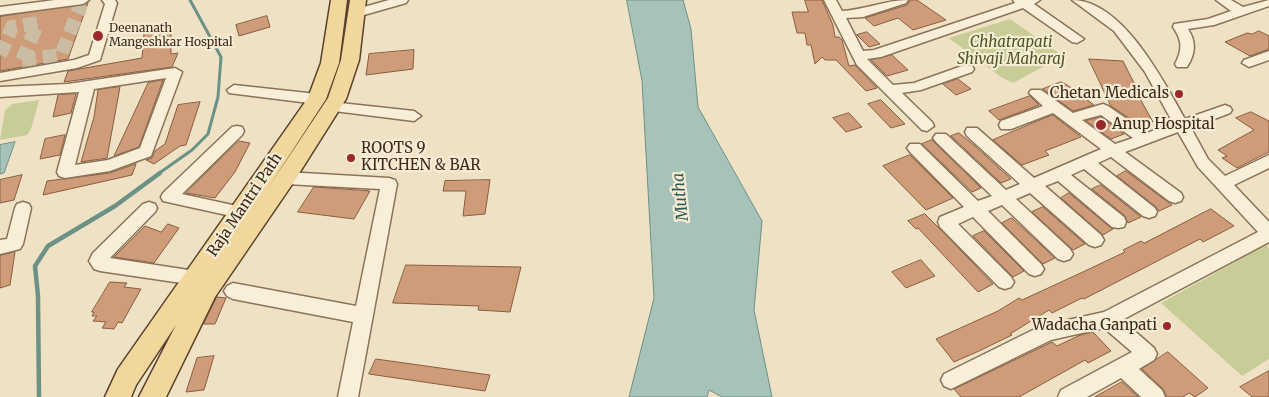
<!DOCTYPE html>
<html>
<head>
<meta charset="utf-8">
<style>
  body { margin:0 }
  canvas { display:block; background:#efe2c4 }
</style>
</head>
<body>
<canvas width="1269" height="397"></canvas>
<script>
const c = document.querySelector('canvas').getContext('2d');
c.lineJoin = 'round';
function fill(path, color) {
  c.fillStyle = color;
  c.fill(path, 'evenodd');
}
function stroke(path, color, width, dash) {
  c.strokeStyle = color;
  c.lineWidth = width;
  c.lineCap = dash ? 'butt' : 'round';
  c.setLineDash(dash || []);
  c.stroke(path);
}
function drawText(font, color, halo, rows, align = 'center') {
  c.font = font + ' Merriweather,serif';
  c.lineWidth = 4.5;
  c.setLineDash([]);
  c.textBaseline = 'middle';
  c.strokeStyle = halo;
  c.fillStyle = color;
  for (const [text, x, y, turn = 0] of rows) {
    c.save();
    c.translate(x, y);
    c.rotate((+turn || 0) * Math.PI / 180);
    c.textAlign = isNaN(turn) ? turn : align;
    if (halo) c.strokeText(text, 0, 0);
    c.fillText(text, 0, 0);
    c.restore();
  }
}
fill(new Path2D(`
  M1010,19L1063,56L1013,83L1001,77L949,38Z
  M39,100L31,129L27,135L0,140L5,110L12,104Z
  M1266,245L1269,248V359L1242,376L1161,303Z`), '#c8cd98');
const water = new Path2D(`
  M627,0H683L691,29L698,107L762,221L754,310L772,397H722L709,390L707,397H629L654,298L642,81Z
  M15,142L4,173L0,174V145Z`);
fill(water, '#a6c2b9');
stroke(water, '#6c9187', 1);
stroke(new Path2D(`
  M158,174L192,150L208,134L218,97L221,57L190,0`), '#6c9187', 3);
stroke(new Path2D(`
  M39,397L38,296L35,266L48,246L115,206L160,173`), '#6c9187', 4.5);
const building = new Path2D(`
  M805,0H822L833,25L835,37H839L842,40L849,66L855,65L877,88L866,91L836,60H825L822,57L815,64L811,45H807L805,33H797L792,12H808Z
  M910,0H917L946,20L913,30L898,18L874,26L865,18L907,5Z
  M88,3L68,59L0,71V17Z
  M267,16L270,27L239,36L236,25Z
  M171,27V54L178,53L172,67L64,82L68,71L142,58L144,33Z
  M1259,31L1269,36V49L1250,56L1225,42L1247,33L1252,34Z
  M867,32L880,44L869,47L857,35Z
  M414,50L413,69L366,75L369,54Z
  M892,55L908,70L887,76L871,60Z
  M1089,59L1123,61L1136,87L1133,86L1153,122L1132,120L1111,106Z
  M958,79L971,89L956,95L943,84Z
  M163,80L139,147L114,156L148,83Z
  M1061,82L1067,85L1094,105L1073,111L1043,89Z
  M120,87L107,158L81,162L94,117L98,90Z
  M76,94L71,113L53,117L58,95Z
  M1030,96L1039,105L999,120L989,111Z
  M881,100L905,124L891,128L868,104Z
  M200,102L186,145L180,146L154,164L146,160L152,158L155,151L165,144L178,105Z
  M1251,112L1269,121V152L1237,168L1222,158L1227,156L1218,150L1254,130L1236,118Z
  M849,113L862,127L846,132L833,118Z
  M1053,115L1081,137L1045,151L1049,155L1022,165L993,140Z
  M1101,117L1124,134L1111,139L1086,121Z
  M959,133L975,146L1011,179L1001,183L951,136Z
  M65,135L60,155L40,159L45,139Z
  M932,140L935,143L981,188L972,192L922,144Z
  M239,141L250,143L235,172L215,198L186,193Z
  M910,155L953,198L926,210L883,166Z
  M136,164L132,175L43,195L47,181L110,173Z
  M1126,171L1168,202L1172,205L1159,211L1156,207L1117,176Z
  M22,175L14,200L0,203V180Z
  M490,180L485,214L463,216L466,191H443L445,181Z
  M1101,185L1141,217L1128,223L1125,216L1092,189Z
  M314,187L358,190L370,191L354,219L298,212Z
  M1069,193L1111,228L1113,229L1103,235L1061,198Z
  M1043,207L1085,244L1073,250L1032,212Z
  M1211,209L1234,226L1203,242L1200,239L1084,299L1082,298L1052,313L1049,310L1010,334L1012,335L979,351L954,362L936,339L998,311L1019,298L1022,300L1085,271L1125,252L1123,250L1141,241L1144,243Z
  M925,214L939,228L993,284L978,292L918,228L916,229L908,221Z
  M1012,218L1014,220L1055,258L1043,264L1002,223Z
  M168,224L179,228L154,263L114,257L145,226L161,232Z
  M984,231L1024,271L1013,277L973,236Z
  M15,252L10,285L0,288V256Z
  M921,260L935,276L906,288L892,272Z
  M406,265L521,267L510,312L478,310L479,306L393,303Z
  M110,282L127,283L124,287L141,289L122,323L118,322L114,329L102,328L106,322L93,321L97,316H92L94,312H92Z
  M217,297L226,298L215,324H204Z
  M1093,332L1111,351L1088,363L1085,360L1019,397H961L954,389L1052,342L1057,346L1078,336Z
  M1168,352L1208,388L1195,397L1189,393L1183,397H1167L1163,389L1142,369Z
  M214,356L204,390L186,392L197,358Z
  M376,359L490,375L485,391L369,374Z
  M1269,371V397H1252L1240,387Z
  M1122,382L1138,397H1095Z`);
fill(building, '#ce9c79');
stroke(building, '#8a5c3f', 1);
stroke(new Path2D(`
  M0,55L12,27L38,23L22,60
  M22,60L61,55L81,4`), '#cbbda3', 14, [14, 7]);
const minor = new Path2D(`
  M55,0H89L83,4L0,15V7Z
  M102,0H115L117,3L100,60L77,68L0,81V73L74,60L89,55L105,4Z
  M389,0H408L406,3L357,17L351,13L353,10Z
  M824,0H836L842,11C865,10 885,0 908,0L906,3L863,17L846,18L863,51L874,50L1015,3L1013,0H1040L1034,4L1084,39L1077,43L1072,42L1023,8L881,57L867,59L893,85L914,83L962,66H972L974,69L972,72L921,90L902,93L932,122L934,126L927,131L922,130L857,65Z
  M1072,0C1122,0 1163,80 1185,119L1225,105L1230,107L1232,110L1230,113L1191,128L1208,159L1225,176L1269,155V168L1234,185L1269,222V242L1122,320L1154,348L1157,354L1154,360L1139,369L1162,390L1165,397H1141L1121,378L1087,397H1058L1061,390L1132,352L1104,328L1051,340L951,389L944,386L941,380L944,374L1041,326L1104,312L1258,232L1198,167L1178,132L1125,152L1181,193L1183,197L1181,201L1175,203L1169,201L1111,157L1098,163L1155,208L1157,212L1155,216L1149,218L1143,216L1084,169L1071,175L1124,217L1126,222L1124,227L1118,228L1112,227L1058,181L1045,186L1101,235L1104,240L1101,245L1095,247L1089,245L1030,193L1016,199L1070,249L1073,254L1070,259L1064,261L1058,259L1002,205L988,211L1041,264L1044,269L1041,274L1035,276L1029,274L973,217L958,224L1011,277L1014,282L1011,287L1005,289L999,287L940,227L938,222L940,217L964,207L910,152L907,148L910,144H920L978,201L992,196L936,142L933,138L936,134H946L1006,190L1020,184L967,136L965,132L967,128H977L1034,178L1101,149L1053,113L1011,129H1001L999,125L1001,121L1043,106L1029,93L1031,90H1041L1073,113L1103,104L1108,106L1147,133L1173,123L1145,72L1114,31ZM1101,115L1133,138L1115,144L1082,120Z
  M1216,0H1231L1243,7L1269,0V6L1214,25L1188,29C1197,43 1195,54 1187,67H1177L1175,64C1183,49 1182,40 1173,27L1174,24L1208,19L1231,11Z
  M1269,51V60L1249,67L1242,63L1244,60Z
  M175,68L182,72L151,156L110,171L65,178L59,176L57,172L79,92L0,97V87L68,84ZM166,78L140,148L108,160L75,165L94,89Z
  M234,85L317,94L324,99L317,104L229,93L227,90Z
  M331,102L414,111L421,116L414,121L326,110L324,107L326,104Z
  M237,126L242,127L244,131L242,135L182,194L246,208L248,212L246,216L240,218L163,201L161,197L163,193L232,127Z
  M286,172L389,178L395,180L397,184L358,397H338L353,322L233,299L227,296L224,291L227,286L233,283L356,306L380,189L286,184L280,182L278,178L280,174Z
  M23,202L29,204L31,208L23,244L20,249L0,254V240L7,239L15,208L17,204Z
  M149,202L155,204L157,208L155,212L110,258L195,271L201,273L204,278L201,283L195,285L100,271L94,269L89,261L93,253L143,204Z`);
const major = new Path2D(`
  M331,0H347L339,63L326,99L266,191L328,98L341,60L350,0H366L359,60L346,99L293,183L215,297L166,397H139L176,325L136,385L131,397H105L118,369L308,98L321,63Z`);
stroke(minor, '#8a735a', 3);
stroke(major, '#58412e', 3);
fill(minor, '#f9efd8');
fill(major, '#f2d79c');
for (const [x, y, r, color] of [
  [98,36,6,"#9a292b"],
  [1179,94,5,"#9a292b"],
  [1101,125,6,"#9a292b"],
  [351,158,5,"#9a292b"],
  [1167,326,5,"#9a292b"]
]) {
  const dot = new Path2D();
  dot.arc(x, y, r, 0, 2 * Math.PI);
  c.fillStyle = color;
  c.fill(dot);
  stroke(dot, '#f6ecd4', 2);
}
drawText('12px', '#3a2b1e', '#f6ecd4', [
  ["Deenanath",109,29],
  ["Mangeshkar Hospital",109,43]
], 'left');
drawText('italic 15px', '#4a5625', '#f6ecd4', [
  ["Chhatrapati",1011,43],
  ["Shivaji Maharaj",1011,60]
]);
drawText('15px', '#3a2b1e', '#f6ecd4', [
  ["Chetan Medicals",1169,94],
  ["Anup Hospital",1112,125,"left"],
  ["ROOTS 9",361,149,"left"],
  ["KITCHEN & BAR",361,166,"left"],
  ["Wadacha Ganpati",1157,326]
], 'right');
drawText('15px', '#3a2b1e', '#f6ecd4', [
  ["Raja Mantri Path",245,205,-56]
]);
drawText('italic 16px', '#2d5a56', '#f6ecd4', [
  ["Mutha",681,197,-96]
]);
</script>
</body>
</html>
